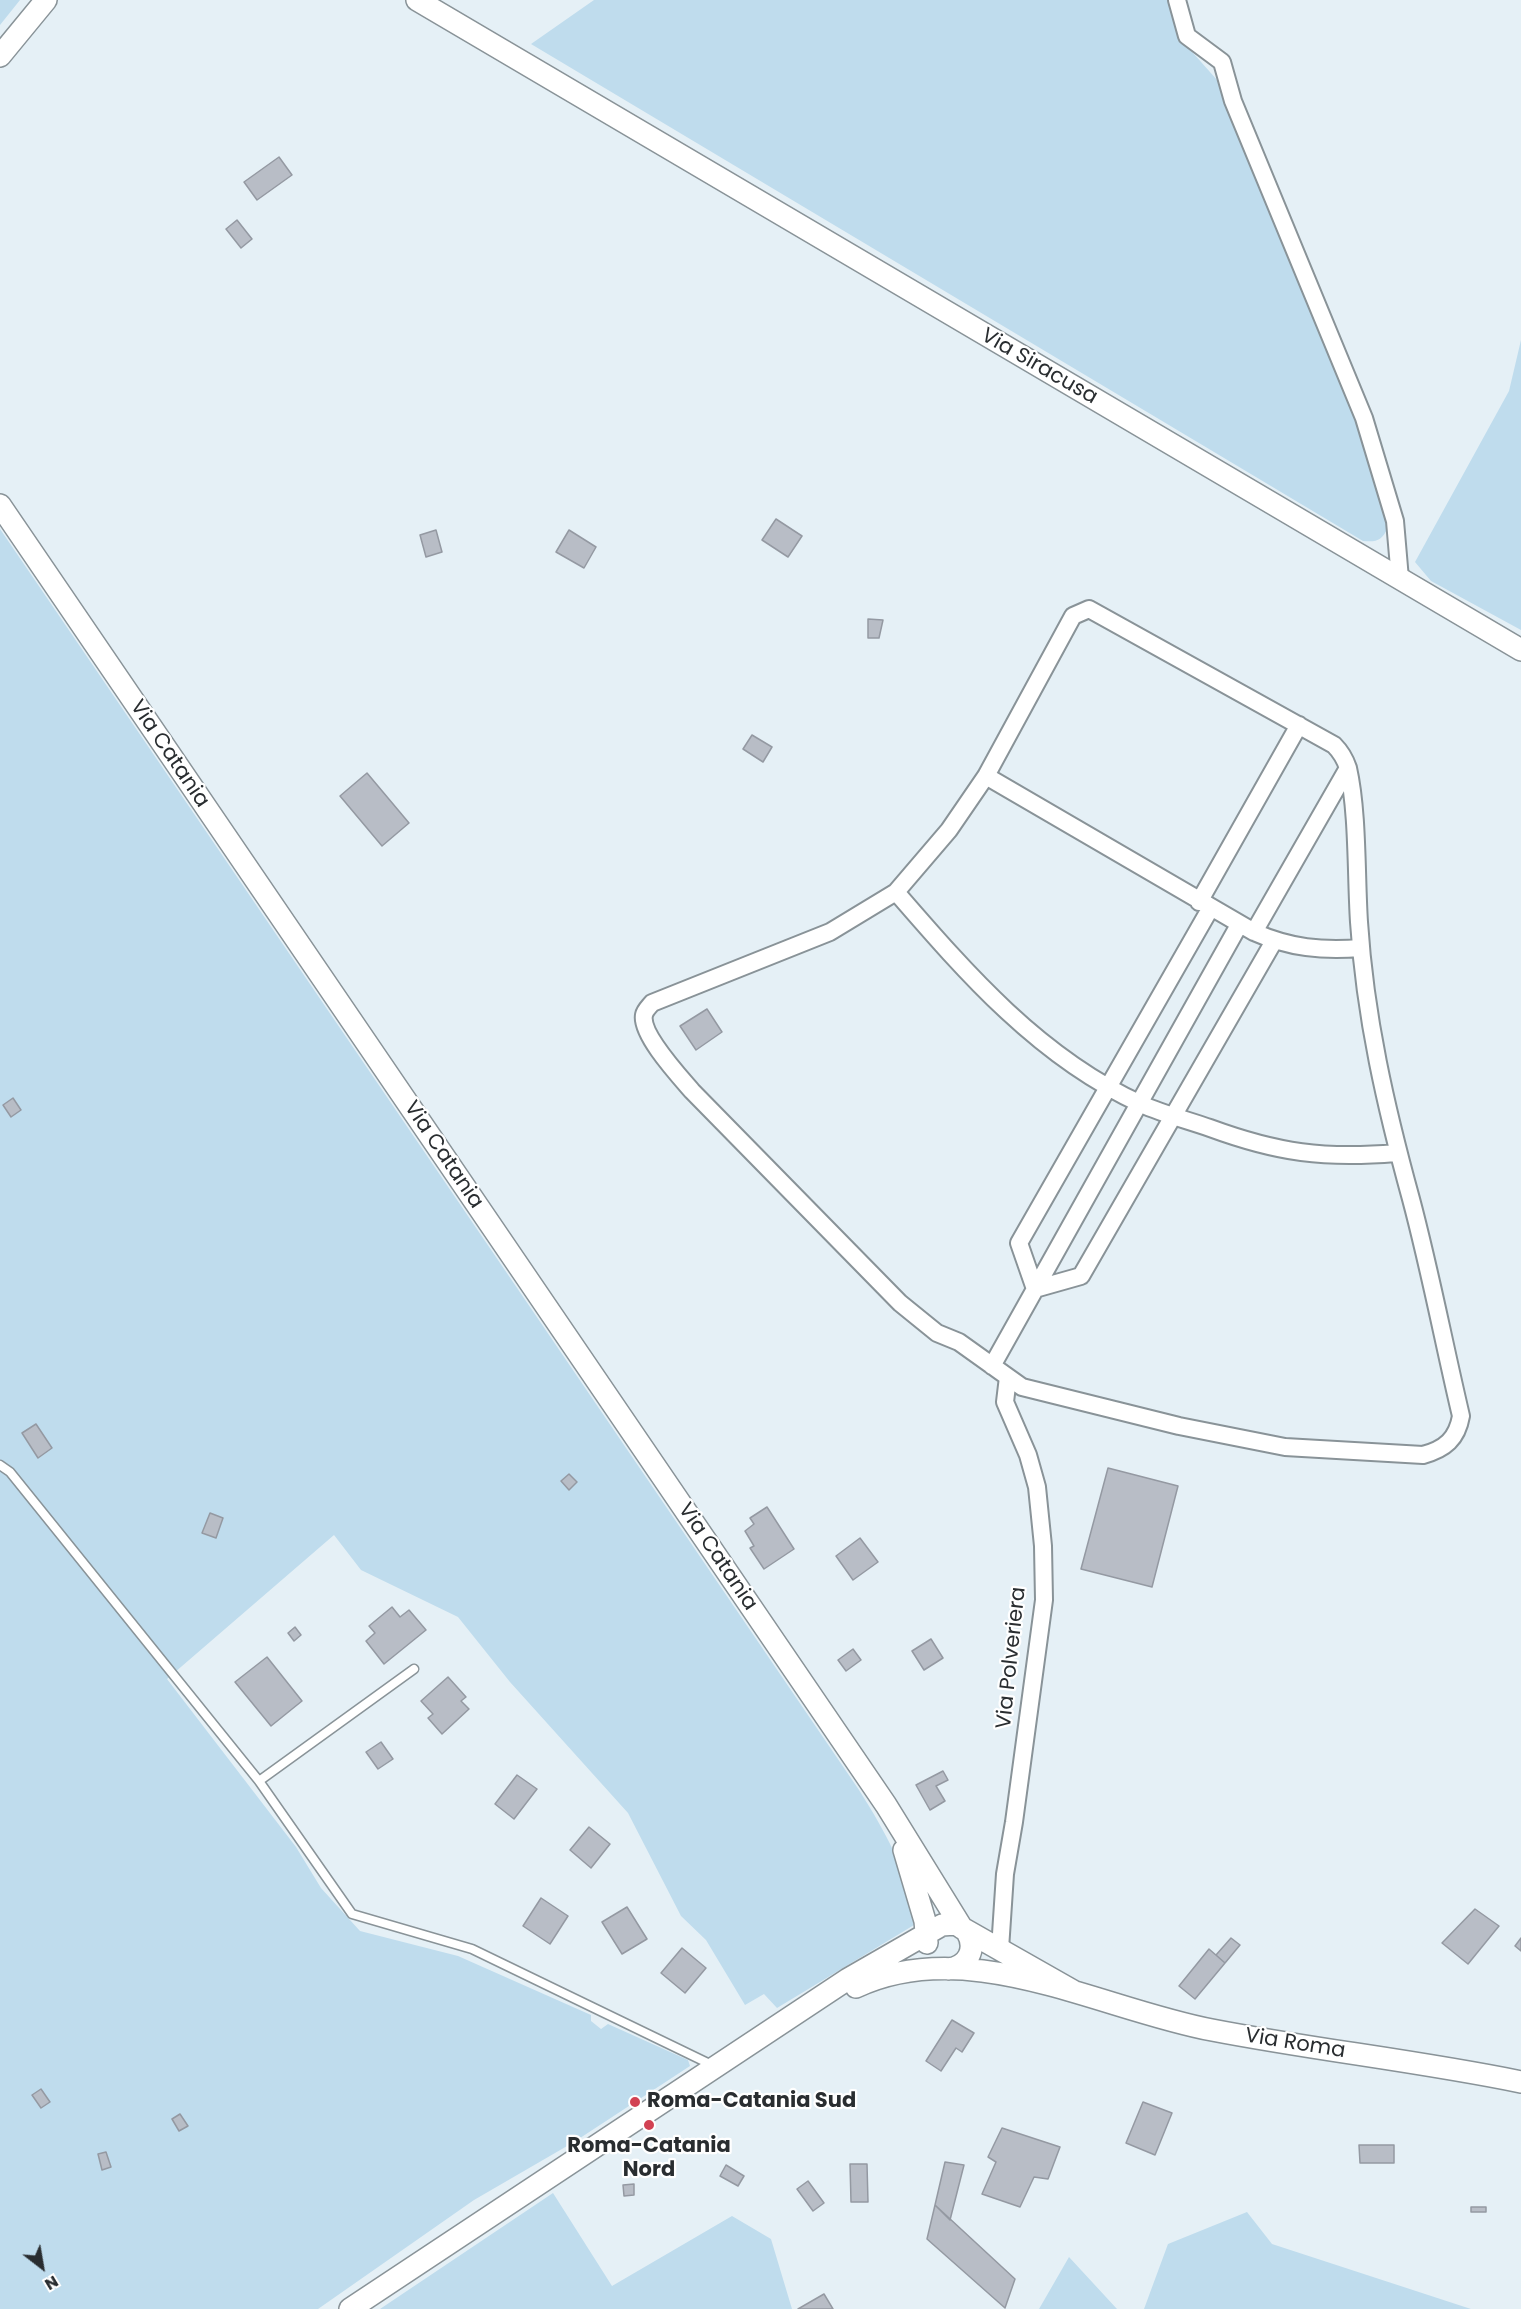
<!DOCTYPE html>
<html>
<head>
<meta charset="utf-8">
<style>
  body { margin:0 }
  #map { position:relative; width:1521px; height:2309px; overflow:hidden; background:#e5f0f6; font-family:Poppins,sans-serif }
  canvas { display:block }
  .north { position:absolute; left:12px; top:2237px; width:60px; height:60px; -webkit-text-stroke:4px #fff; paint-order:stroke; rotate:149deg; font-size:16px; font-weight:700; line-height:24px; text-align:center; color:#292d30 }
  .north::after { content:''; display:block; margin:auto; width:21px; height:27px; background:#292d30; clip-path:polygon(50% 0,100% 100%,50% 72%,0 100%) }
</style>
</head>
<body>
<div id="map">
<canvas width="1521" height="2309"></canvas>
<div class="north">N</div>
</div>
<script>
const c = document.querySelector('canvas').getContext('2d');
c.lineJoin = 'round';
function fill(path, color) {
  c.fillStyle = color;
  c.fill(path, 'evenodd');
}
function stroke(path, color, width, dash) {
  c.strokeStyle = color;
  c.lineWidth = width;
  c.lineCap = dash ? 'butt' : 'round';
  c.setLineDash(dash || []);
  c.stroke(path);
}
function drawText(font, color, halo, rows, align = 'center') {
  c.font = font + ' Poppins,sans-serif';
  c.lineWidth = 4.5;
  c.setLineDash([]);
  c.textBaseline = 'middle';
  c.strokeStyle = halo;
  c.fillStyle = color;
  for (const [text, x, y, turn = 0] of rows) {
    c.save();
    c.translate(x, y);
    c.rotate((+turn || 0) * Math.PI / 180);
    c.textAlign = isNaN(turn) ? turn : align;
    if (halo) c.strokeText(text, 0, 0);
    c.fillText(text, 0, 0);
    c.restore();
  }
}
fill(new Path2D(`
  M0,0H20L0,25Z
  M594,0H1169L1177,35L1218,81L1356,419L1388,527C1382,541 1377,542 1363,541L531,44Z
  M1521,340V630L1431,581L1415,562L1509,391Z
  M0,529L859,1790C888,1836 903,1865 917,1918L914,1925L777,2008L764,1994L745,2005L706,1940L681,1916L628,1813L510,1682L458,1617L361,1570L334,1535L167,1679L296,1847L321,1888L360,1931L458,1956L591,2015V2021L601,2029L608,2024L688,2060L690,2066L574,2142L474,2200L318,2309H0Z
  M553,2193L612,2286L732,2216L771,2239L792,2309H380Z
  M1247,2212L1272,2244L1471,2309H1144L1168,2244Z
  M1069,2257L1117,2309H1039Z`), '#bfdced');
const building = new Path2D(`
  M279,157L292,175L257,200L244,182Z
  M237,220L252,239L241,248L226,229Z
  M776,519L802,536L788,557L762,540Z
  M436,530L442,552L426,557L420,535Z
  M569,530L596,547L584,568L556,552Z
  M868,619L883,620L879,638H868Z
  M752,735L772,747L763,762L743,749Z
  M367,773L409,823L382,846L340,796Z
  M707,1009L722,1032L696,1050L680,1026Z
  M13,1098L21,1110L11,1117L3,1105Z
  M36,1424L52,1448L38,1458L22,1433Z
  M1108,1468L1178,1486L1152,1587L1081,1569Z
  M569,1474L577,1482L569,1490L561,1481Z
  M767,1507L794,1549L764,1569L750,1548L754,1546L745,1531L754,1524L750,1518Z
  M210,1513L223,1518L216,1538L202,1533Z
  M860,1538L878,1562L853,1580L836,1556Z
  M392,1607L400,1617L409,1610L426,1630L384,1664L366,1641L375,1633L369,1626Z
  M295,1627L301,1635L294,1641L288,1633Z
  M931,1639L943,1658L924,1670L912,1651Z
  M853,1649L861,1660L846,1671L838,1660Z
  M267,1657L302,1701L271,1726L235,1682Z
  M448,1677L466,1697L461,1701L469,1709L442,1734L428,1718L433,1714L421,1701Z
  M381,1742L393,1759L378,1769L366,1752Z
  M943,1771L948,1780L936,1786L945,1801L930,1810L916,1785Z
  M517,1775L537,1789L514,1819L495,1804Z
  M589,1827L610,1844L591,1868L570,1850Z
  M541,1898L568,1916L550,1944L523,1926Z
  M627,1907L647,1939L622,1954L602,1922Z
  M1475,1909L1499,1926L1468,1964L1442,1943Z
  M1231,1938L1240,1945L1225,1963L1216,1955Z
  M1521,1938V1951L1515,1946Z
  M682,1948L706,1968L685,1993L661,1973Z
  M1209,1949L1225,1963L1195,1999L1179,1986Z
  M952,2020L974,2033L962,2052L956,2048L941,2071L926,2061Z
  M41,2089L50,2102L41,2108L32,2095Z
  M1143,2102L1172,2113L1155,2155L1126,2143Z
  M180,2114L188,2126L179,2131L172,2119Z
  M1002,2128L1060,2147L1048,2179L1034,2177L1020,2207L982,2194L996,2162L988,2157Z
  M1359,2145H1394V2163H1360Z
  M106,2152L111,2167L102,2170L98,2154Z
  M945,2162L964,2165L950,2220L935,2205Z
  M850,2164H867L868,2202H851Z
  M726,2165L744,2176L738,2186L720,2176Z
  M808,2181L824,2203L813,2211L797,2189Z
  M634,2184V2195L624,2196L623,2185Z
  M935,2205L1015,2279L1005,2308L927,2239Z
  M1471,2207H1486V2212H1471Z
  M824,2294L833,2309H798Z`);
fill(building, '#b8bdc6');
stroke(building, '#9499a2', 1.5);
const service = new Path2D(`
  M0,1465L10,1472L259,1781L352,1914L472,1949L714,2066
  M259,1781L414,1669`);
const minor = new Path2D(`
  M1177,0L1187,36L1222,62L1233,101L1364,418L1395,521L1400,579
  M1089,609L1334,745C1341,752 1345,759 1348,768C1358,812 1356,876 1359,922C1365,1017 1386,1108 1411,1199C1430,1270 1444,1344 1461,1416C1457,1439 1445,1449 1423,1455L1285,1447L1179,1426L1022,1387L959,1342L937,1333L900,1303L692,1091C680,1077 640,1034 644,1015C645,1010 649,1007 652,1003L830,932L896,892L949,830L986,776L1073,616Z
  M986,776L1254,932C1290,948 1322,951 1361,948
  M896,892C967,974 1040,1058 1141,1104C1163,1114 1187,1120 1210,1128C1278,1153 1324,1159 1396,1153
  M1199,902L1299,725
  M1210,909L1019,1243L1035,1289L1081,1276L1274,941
  M1254,932L1348,768
  M992,1366L1239,925
  M1000,1949L1005,1874L1014,1822L1044,1600L1043,1546L1037,1487L1028,1455L1005,1402L1008,1377`);
const tertiary = new Path2D(`
  M417,0L1521,650
  M0,56L46,0
  M0,505L886,1805L962,1928
  M904,1850L925,1921L927,1943
  M948,1969C968,1967 977,1949 967,1932
  M856,1987C968,1934 1100,2009 1212,2030C1315,2050 1419,2061 1521,2082
  M350,2309L848,1979L942,1925L956,1924L962,1928L1073,1991`);
stroke(service, '#899398', 11);
stroke(minor, '#899398', 20);
stroke(tertiary, '#899398', 24);
stroke(service, '#fff', 8);
stroke(minor, '#fff', 16);
stroke(tertiary, '#fff', 21);
for (const [x, y, r, color] of [
  [635,2102,6,"#d24253"],
  [649,2125,6,"#d24253"]
]) {
  const dot = new Path2D();
  dot.arc(x, y, r, 0, 2 * Math.PI);
  c.fillStyle = color;
  c.fill(dot);
  stroke(dot, '#fff', 2);
}
drawText('21px', '#292d30', '#fff', [
  ["Via Siracusa",1039,367,30],
  ["Via Catania",169,754,56],
  ["Via Catania",443,1155,56],
  ["Via Catania",717,1557,56],
  ["Via Polveriera",1012,1658,-84],
  ["Via Roma",1295,2044,9]
]);
drawText('bold 21px', '#292d30', '#fff', [
  ["Roma-Catania Sud",647,2102],
  ["Roma-Catania",649,2147,"center"],
  ["Nord",649,2171,"center"]
], 'left');
</script>
</body>
</html>
